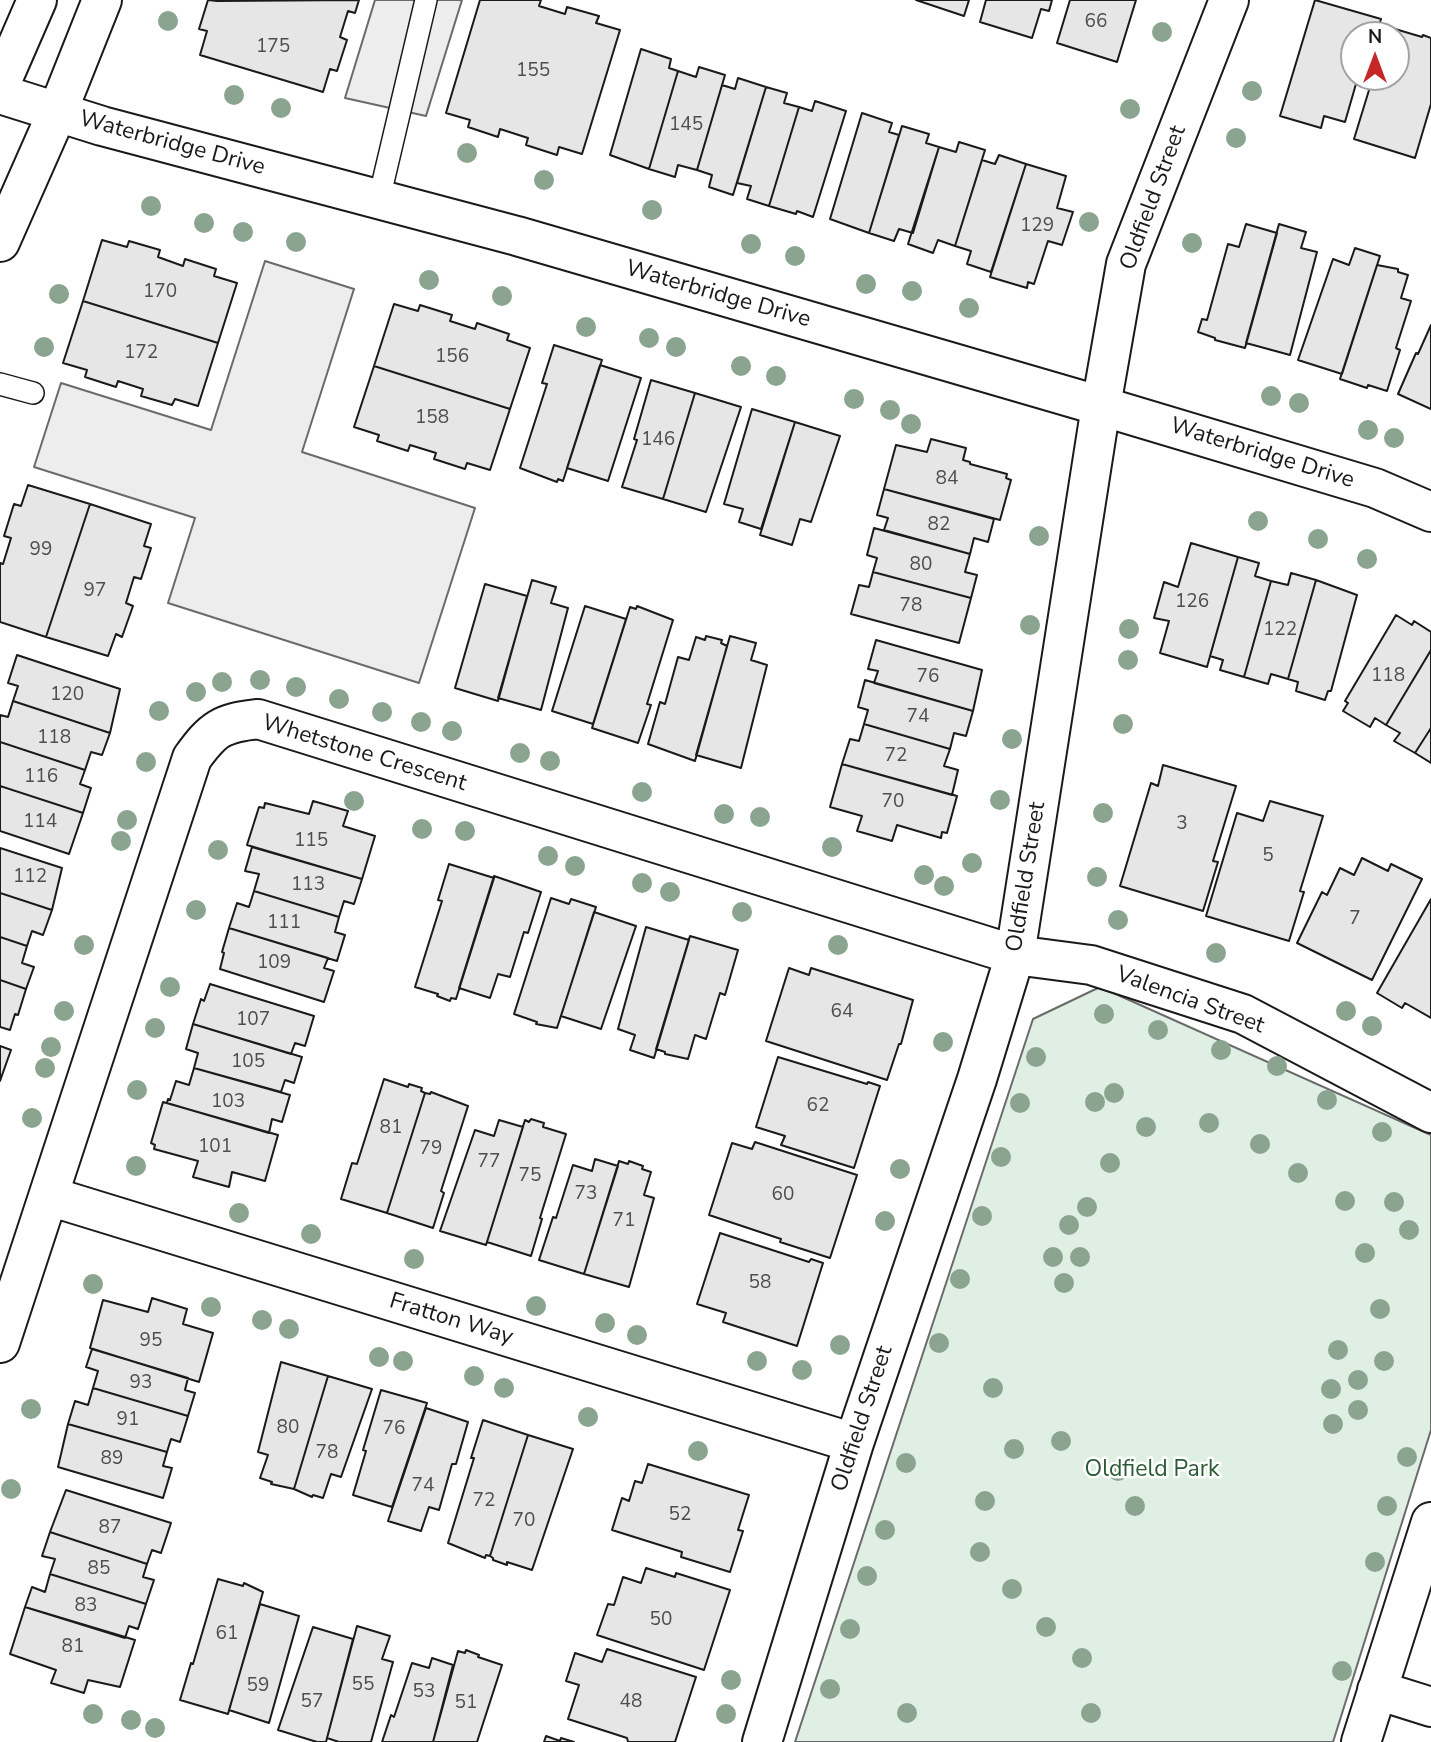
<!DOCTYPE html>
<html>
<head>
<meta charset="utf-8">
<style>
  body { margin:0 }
  #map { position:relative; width:1431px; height:1742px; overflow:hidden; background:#fff; font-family:"Nunito Sans",sans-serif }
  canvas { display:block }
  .north { position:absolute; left:1340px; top:21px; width:70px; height:70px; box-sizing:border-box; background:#fff; border:2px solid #a3a3a3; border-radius:50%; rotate:0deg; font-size:19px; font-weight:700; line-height:28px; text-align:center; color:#1a1a1a }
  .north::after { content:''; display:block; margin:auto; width:24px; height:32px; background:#c62828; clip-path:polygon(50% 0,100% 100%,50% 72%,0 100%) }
</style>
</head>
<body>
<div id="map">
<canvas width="1431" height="1742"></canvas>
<div class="north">N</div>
</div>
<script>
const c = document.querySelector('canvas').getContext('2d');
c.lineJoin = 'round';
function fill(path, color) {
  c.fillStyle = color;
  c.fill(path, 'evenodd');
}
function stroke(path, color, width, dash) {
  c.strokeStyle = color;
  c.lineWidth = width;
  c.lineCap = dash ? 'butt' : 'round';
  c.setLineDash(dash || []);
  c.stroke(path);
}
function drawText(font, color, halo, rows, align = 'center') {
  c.font = font + ' "Nunito Sans",sans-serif';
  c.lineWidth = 5;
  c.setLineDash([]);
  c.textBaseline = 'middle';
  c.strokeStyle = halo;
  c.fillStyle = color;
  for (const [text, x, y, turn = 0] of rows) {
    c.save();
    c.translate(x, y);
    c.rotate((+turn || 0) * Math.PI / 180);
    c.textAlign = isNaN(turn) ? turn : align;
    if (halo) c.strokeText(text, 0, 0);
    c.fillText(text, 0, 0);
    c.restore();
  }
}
const green = new Path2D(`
  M1100,987L1431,1135V1430L1333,1742H795L1033,1019Z`);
fill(green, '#e0efe3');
stroke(green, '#6a6a6a', 2);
const parking = new Path2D(`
  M375,0H462L426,116L345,98Z
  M265,261L354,289L302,452L475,508L419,683L168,603L195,518L34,467L61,383L211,430Z`);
fill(parking, '#ededed');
stroke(parking, '#6a6a6a', 2);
const building = new Path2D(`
  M208,0L217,1L359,0L355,13L348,11L340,37L347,40L337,71L330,69L323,92L200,55L207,31L199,29Z
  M480,0H541L539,6L565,14L567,7L599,16L596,23L620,30L582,154L559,147L557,155L526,145L528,138L500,129L498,137L468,127L470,120L446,113Z
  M916,0H969L964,16Z
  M986,0H1052L1049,11L1041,9L1032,38L980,22Z
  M1070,0H1136L1117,62L1057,43Z
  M1315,0L1381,19L1376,35H1354V77H1358L1345,122L1324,116L1321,128L1280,116Z
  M1385,26L1422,37L1423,35L1431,38V104L1415,158L1354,139L1373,77H1396V35H1382Z
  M641,49L671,59L669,68L678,71L649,169L610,155Z
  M699,67L725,75L697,170L678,165L675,177L649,169L678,71L696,77Z
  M738,78L766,87L733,195L709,187L712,175L697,170L722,85L735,89Z
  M766,87L787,93L784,103L799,107L769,206L747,199L751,186L737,183Z
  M815,101L846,111L813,217L797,211L796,214L769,206L799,107L812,111Z
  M862,113L892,123L889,132L899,135L869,233L830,219Z
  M902,126L929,134L926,143L939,147L913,233L899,229L894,241L869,233Z
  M959,142L985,150L955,246L938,240L933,253L908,244L939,147L956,152Z
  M999,155L1026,164L991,272L967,264L971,251L955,246L982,160L995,164Z
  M1026,164L1066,176L1057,208L1073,212L1062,245L1048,241L1034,284L1028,282L1027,288L990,277Z
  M1246,224L1277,233L1245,348L1215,340V338L1198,332L1202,319L1207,320L1228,244L1239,247Z
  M1279,224L1306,232L1301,248L1317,252L1290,355L1246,343Z
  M102,240L127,247L129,241L160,250L158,257L183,266L185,259L216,269L214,276L237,283L218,343L83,301Z
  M1355,248L1380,256L1342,374L1298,360L1333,259L1349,265Z
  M1377,265L1398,269V272L1408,275L1401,298L1411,301L1396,348L1400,350L1387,391L1368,385L1367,388L1340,379Z
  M83,301L218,343L198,406L175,399L172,405L141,396L143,389L118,381L116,387L85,377L87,370L63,363Z
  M394,304L418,311L420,305L452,315L450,321L475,329L477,323L509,334L507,340L530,348L510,409L374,366Z
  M1431,325V409L1398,394L1416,353L1418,354Z
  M554,345L602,360L563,481L558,479L557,482L520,468L547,384L542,383Z
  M600,365L641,378L608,481L567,468Z
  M374,366L510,409L490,470L467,463L465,469L434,459L436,453L410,445L408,451L377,441L379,435L354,427Z
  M651,380L695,393L663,499L622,487L637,440L634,439Z
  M695,393L741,407L706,512L663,499Z
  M752,409L795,422L761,529L739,522L743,509L724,504Z
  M795,422L840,436L811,522L800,519L792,545L760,535Z
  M931,439L966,448L963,460L970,462V464L1007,474L1006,478L1011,480L1000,520L884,489L896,445L927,452Z
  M28,485L90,504L46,637L0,622V563L3,564L11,538L4,536L14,504L21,506Z
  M884,489L994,519L988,542L974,538L970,554L884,530L888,518L877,515Z
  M90,504L151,524L144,546L151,548L141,579L134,577L126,603L133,606L122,637L116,634L108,656L46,637Z
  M874,528L970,554L965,572L977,575L971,598L873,572L877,558L867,555Z
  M1191,543L1238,557L1207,667L1160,653L1169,621L1154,618L1164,582L1178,587Z
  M1238,557L1259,563L1255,576L1271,581L1244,677L1220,670L1223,660L1210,656Z
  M873,572L971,598L959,643L851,614L859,585L869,587Z
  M1291,573L1316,580L1288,679L1271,674L1268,684L1244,677L1271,581L1288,585Z
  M532,580L556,587L551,603L568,608L541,710L498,698Z
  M1316,580L1357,595L1331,691H1328L1325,700L1296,691L1298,682L1288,679Z
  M485,584L527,596L498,701L455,688Z
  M585,606L626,619L593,724L552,711Z
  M637,606L673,620L647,704L651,705L638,743L592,728L630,607L636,609Z
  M1396,615L1412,625L1414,621L1431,632V650L1386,725L1375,718L1370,727L1343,711L1348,703L1345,701Z
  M706,636L722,640L721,643L727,646L695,761L648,744L660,702L665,704L678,657L689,660L696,637L705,640Z
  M730,636L756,643L751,660L767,665L741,768L696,755Z
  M876,640L982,670L973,711L874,683L878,671L868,669Z
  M1431,650V728L1415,753L1394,741L1400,733L1386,725Z
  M17,655L120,689L110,733L13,701L18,686L8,683Z
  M865,680L973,711L966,736L954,733L950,749L864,724L868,710L858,707Z
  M13,701L110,733L102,755L91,752L85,770L0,742V715L8,717Z
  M864,724L950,749L944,766L958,770L952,795L842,764L850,739L859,741Z
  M1431,728V763L1415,753Z
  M0,742L85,770L80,784L91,788L83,813L0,786Z
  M842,764L957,796L947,833L942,832L941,838L897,825L892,841L857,831L862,816L830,807Z
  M1163,765L1236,786L1213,861L1218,862L1203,911L1120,886L1151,783L1158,786Z
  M0,786L83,813L69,854L0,831Z
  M313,801L348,811L343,826L375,836L362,879L247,845L259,807L264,808L265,803L309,814Z
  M1270,801L1323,816L1300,891L1304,892L1289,941L1206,916L1237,813L1263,821Z
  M252,847L362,879L354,904L344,901L339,917L254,891L259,874L245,871Z
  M0,848L62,868L52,910L0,893Z
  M1362,858L1388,871L1391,864L1422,879L1372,980L1297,943L1322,892L1327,895L1340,868L1354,875Z
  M449,864L494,878L456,999L451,998L450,1001L437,996L438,994L415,987L442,901L438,900Z
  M494,876L541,892L528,933L524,932L510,977L498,974L490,998L459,988Z
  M254,891L339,917L335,932L345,935L337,961L229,928L237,903L249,907Z
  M0,893L52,910L43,935L32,931L27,946L0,937Z
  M551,898L569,904L571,899L596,907L557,1028L536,1024L537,1022L514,1014Z
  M1431,899V1018L1405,1003L1402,1008L1377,993Z
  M594,912L636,926L601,1029L561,1016Z
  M646,927L689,940L654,1058L630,1050L635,1035L618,1029Z
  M229,928L328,958L324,968L334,971L324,1002L220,969L224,953L222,952Z
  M690,936L738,950L725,995L720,993L706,1039L695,1035L688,1059L665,1054V1052L656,1049Z
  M0,937L27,946L22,963L34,967L26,989L0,980Z
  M789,968L809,975L811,968L913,1000L901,1044H899L887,1080L766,1041Z
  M0,980L26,989L18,1015L15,1014L10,1030L0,1027Z
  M210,984L314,1016L305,1046L295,1043L291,1054L193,1024L201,999L204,1001Z
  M193,1024L302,1057L294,1083L285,1080L281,1092L194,1068L198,1053L186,1049Z
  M0,1046L11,1050L0,1081Z
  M778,1057L867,1084L868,1082L880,1086L854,1168L781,1145L785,1136L756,1127Z
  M194,1068L290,1095L282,1122L272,1119L269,1133L167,1103L168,1099L170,1100L176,1081L189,1085Z
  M384,1079L408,1087L409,1084L422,1088L421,1091L425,1093L387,1213L341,1199L352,1163L357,1164Z
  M431,1092L468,1106L441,1191L444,1193L433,1228L387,1213L425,1093L430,1094Z
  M163,1102L278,1135L265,1181L232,1172L229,1187L193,1177L198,1161L154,1149L155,1145L151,1143Z
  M531,1119L544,1123L543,1127L566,1134L540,1218L542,1219L531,1256L487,1242L525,1120L529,1122Z
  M499,1120L523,1127L486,1245L440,1231L475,1130L494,1136Z
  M755,1142L857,1175L830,1258L780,1242L781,1239L709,1215L732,1143L752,1149Z
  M595,1159L618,1166L584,1274L539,1260L553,1217L556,1218L573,1165L592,1171Z
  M619,1161L628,1164L629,1161L643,1166L642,1169L651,1172L644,1195L654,1198L629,1287L584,1274Z
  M720,1233L809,1262L811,1259L823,1263L797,1346L723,1322L726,1313L697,1304Z
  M152,1298L187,1309L183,1324L213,1333L199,1382L90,1348L103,1300L148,1312Z
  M92,1349L188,1378L185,1390L195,1393L188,1416L93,1388L98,1371L86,1367Z
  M281,1362L328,1376L294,1489L271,1484L272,1482L260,1478L268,1455L258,1452Z
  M328,1376L372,1389L341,1477L331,1474L323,1498L313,1495L312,1497L294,1489Z
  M93,1388L188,1416L180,1442L171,1439L167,1452L68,1424L75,1401L88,1405Z
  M381,1390L427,1403L392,1507L353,1495L366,1451L363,1450Z
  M426,1408L468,1422L456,1464H452L439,1510L429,1507L421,1531L388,1521Z
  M483,1420L528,1435L490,1556L486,1555L485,1558L448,1543L474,1458H471Z
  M68,1424L167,1452L163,1466L172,1468L163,1498L58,1467Z
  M528,1435L573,1449L532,1570L507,1562V1565L493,1560V1558L490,1556Z
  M648,1464L749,1495L738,1530L743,1531L730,1572L681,1557L682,1552L612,1530L622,1498L629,1501L635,1481L642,1483Z
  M66,1490L171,1523L161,1553L152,1550L147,1564L50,1532Z
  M50,1532L147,1564L143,1577L154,1580L146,1604L50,1574L55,1559L42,1556Z
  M646,1568L675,1577L676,1573L730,1590L704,1670L597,1635L608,1604L614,1605L623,1577L641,1583Z
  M50,1574L146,1604L138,1629L129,1626L125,1638L25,1607L32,1587L45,1592Z
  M218,1579L243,1586L244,1583L263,1592L228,1714L180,1700L191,1663L193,1664Z
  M260,1604L299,1616L269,1723L229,1710Z
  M25,1607L135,1640L120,1687L88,1680L84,1693L51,1683L56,1670L10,1654Z
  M357,1626L390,1636L382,1659L393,1662L371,1742H339L327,1738Z
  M313,1627L353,1639L326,1742H317L278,1730Z
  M607,1649L696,1677L675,1742H628L627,1738L568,1719L579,1685L566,1681L575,1653L602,1662Z
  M466,1650L479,1655L478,1657L502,1665L477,1742H433L458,1651L465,1653Z
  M432,1658L453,1665L433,1742H382L391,1715L394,1717L412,1663L429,1668Z
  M546,1736L560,1741L561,1738L574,1742H544Z`);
fill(building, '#e6e6e6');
stroke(building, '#1a1a1a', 2);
const service = new Path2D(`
  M379,199L426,0
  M0,384L33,393`);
const minor = new Path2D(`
  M49,1196L854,1443
  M0,1343L192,758C213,729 221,723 258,719L1015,955L1091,965L1243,1014L1431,1113
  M1377,1690L1431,1707
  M762,1742L854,1443L977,1079L1015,955L1101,406L1126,264L1229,0
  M1361,1742L1431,1522`);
const tertiary = new Path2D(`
  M0,85L37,0
  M0,94L102,126L517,236L1101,406L1375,488L1431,512
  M0,242L57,113L102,0`);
stroke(service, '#1a1a1a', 24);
stroke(minor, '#1a1a1a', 42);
stroke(tertiary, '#1a1a1a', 42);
stroke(service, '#fff', 21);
stroke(minor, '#fff', 38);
stroke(tertiary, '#fff', 38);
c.fillStyle = '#8aa48f';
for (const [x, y] of [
  [168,21],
  [1162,32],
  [1252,91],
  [234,95],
  [281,108],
  [1130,109],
  [1236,138],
  [467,153],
  [544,180],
  [151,206],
  [652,210],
  [1089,222],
  [204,223],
  [243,232],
  [296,242],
  [1192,243],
  [751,244],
  [795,256],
  [429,280],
  [866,284],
  [912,291],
  [59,294],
  [502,296],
  [969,308],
  [586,327],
  [649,338],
  [44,347],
  [676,347],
  [741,366],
  [776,376],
  [1271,396],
  [854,399],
  [1299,403],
  [890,410],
  [911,424],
  [1368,430],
  [1394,438],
  [1258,521],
  [1039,536],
  [1318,539],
  [1367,559],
  [1030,625],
  [1129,629],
  [1128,660],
  [260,680],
  [222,682],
  [296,687],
  [196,692],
  [339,699],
  [159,711],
  [382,712],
  [421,722],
  [1123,724],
  [452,731],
  [1012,739],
  [520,753],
  [550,761],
  [146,762],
  [642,792],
  [1000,800],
  [354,801],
  [1103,813],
  [724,814],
  [760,817],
  [127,820],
  [422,829],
  [465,831],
  [121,841],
  [832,847],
  [218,850],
  [548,856],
  [972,863],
  [575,866],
  [924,875],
  [1097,877],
  [642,883],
  [944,886],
  [670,892],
  [196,910],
  [742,912],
  [1118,920],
  [84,945],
  [838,945],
  [1216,953],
  [170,987],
  [64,1011],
  [1346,1011],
  [1104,1014],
  [1372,1026],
  [155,1028],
  [1158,1030],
  [943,1042],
  [51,1047],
  [1221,1050],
  [1036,1057],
  [1277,1066],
  [45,1068],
  [137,1090],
  [1114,1093],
  [1327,1100],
  [1095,1102],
  [1020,1103],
  [32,1118],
  [1209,1123],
  [1146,1127],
  [1382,1132],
  [1260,1144],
  [1001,1157],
  [1110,1163],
  [136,1166],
  [900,1169],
  [1298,1173],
  [1345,1201],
  [1394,1202],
  [1087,1207],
  [239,1213],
  [982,1216],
  [885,1221],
  [1069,1225],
  [1409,1230],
  [311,1234],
  [1365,1253],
  [1053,1257],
  [1080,1257],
  [414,1259],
  [960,1279],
  [1064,1283],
  [93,1284],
  [536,1306],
  [211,1307],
  [1380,1309],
  [262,1320],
  [605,1323],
  [289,1329],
  [637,1335],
  [939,1343],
  [840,1345],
  [1338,1350],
  [379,1357],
  [403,1361],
  [757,1361],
  [1384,1361],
  [802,1370],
  [474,1376],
  [1358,1380],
  [504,1388],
  [993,1388],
  [1331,1389],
  [31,1409],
  [1358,1410],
  [588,1417],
  [1333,1424],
  [1061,1441],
  [1014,1449],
  [698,1451],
  [1407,1457],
  [906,1463],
  [1118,1471],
  [11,1489],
  [985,1501],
  [1135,1506],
  [1387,1506],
  [885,1530],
  [980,1552],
  [1375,1562],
  [867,1576],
  [1012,1589],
  [1046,1627],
  [850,1629],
  [1082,1658],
  [1342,1671],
  [731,1680],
  [830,1689],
  [907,1713],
  [1091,1713],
  [93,1714],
  [726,1714],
  [131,1720],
  [155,1728]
]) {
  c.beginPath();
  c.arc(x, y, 10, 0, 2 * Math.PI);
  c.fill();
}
drawText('19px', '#4d4d4d', null, [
  ["66",1096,22],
  ["175",273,47],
  ["155",533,71],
  ["145",686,125],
  ["129",1037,226],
  ["170",160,292],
  ["172",141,353],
  ["156",452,357],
  ["158",432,418],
  ["146",658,440],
  ["84",947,479],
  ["82",939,525],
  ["99",41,550],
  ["80",921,565],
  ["97",95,591],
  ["126",1192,602],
  ["78",911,606],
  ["122",1280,630],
  ["118",1388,676],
  ["76",928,677],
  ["120",67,695],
  ["74",918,717],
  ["118",54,738],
  ["72",896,756],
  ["116",41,777],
  ["70",893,802],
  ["114",40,822],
  ["3",1182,824],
  ["115",311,841],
  ["5",1268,856],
  ["112",30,877],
  ["113",308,885],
  ["7",1355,919],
  ["111",284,923],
  ["109",274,963],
  ["64",842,1012],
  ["107",253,1020],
  ["105",248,1062],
  ["103",228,1102],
  ["62",818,1106],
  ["81",391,1128],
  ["101",215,1147],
  ["79",431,1149],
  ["77",489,1162],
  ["75",530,1176],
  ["73",586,1194],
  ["60",783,1195],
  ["71",624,1221],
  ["58",760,1283],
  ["95",151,1341],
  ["93",141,1383],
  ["91",128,1420],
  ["80",288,1428],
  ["76",394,1429],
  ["78",327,1453],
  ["89",112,1459],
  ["74",423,1486],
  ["72",484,1501],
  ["52",680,1515],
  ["70",524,1521],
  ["87",110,1528],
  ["85",99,1569],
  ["83",86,1606],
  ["50",661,1620],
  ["61",227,1634],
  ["81",73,1647],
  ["55",363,1685],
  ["59",258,1686],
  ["53",424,1692],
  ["57",312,1702],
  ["48",631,1702],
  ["51",466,1703]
]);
drawText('23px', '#1a1a1a', '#fff', [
  ["Waterbridge Drive",172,144,15],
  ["Oldfield Street",1154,198,-70],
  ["Waterbridge Drive",718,295,16],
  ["Waterbridge Drive",1262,454,17],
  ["Whetstone Crescent",364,754,17],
  ["Oldfield Street",1027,877,-81],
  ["Valencia Street",1190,1001,20],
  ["Fratton Way",451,1320,17],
  ["Oldfield Street",863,1419,-72]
]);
drawText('23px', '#2b5a34', '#fff', [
  ["Oldfield Park",1152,1470]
]);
</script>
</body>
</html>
